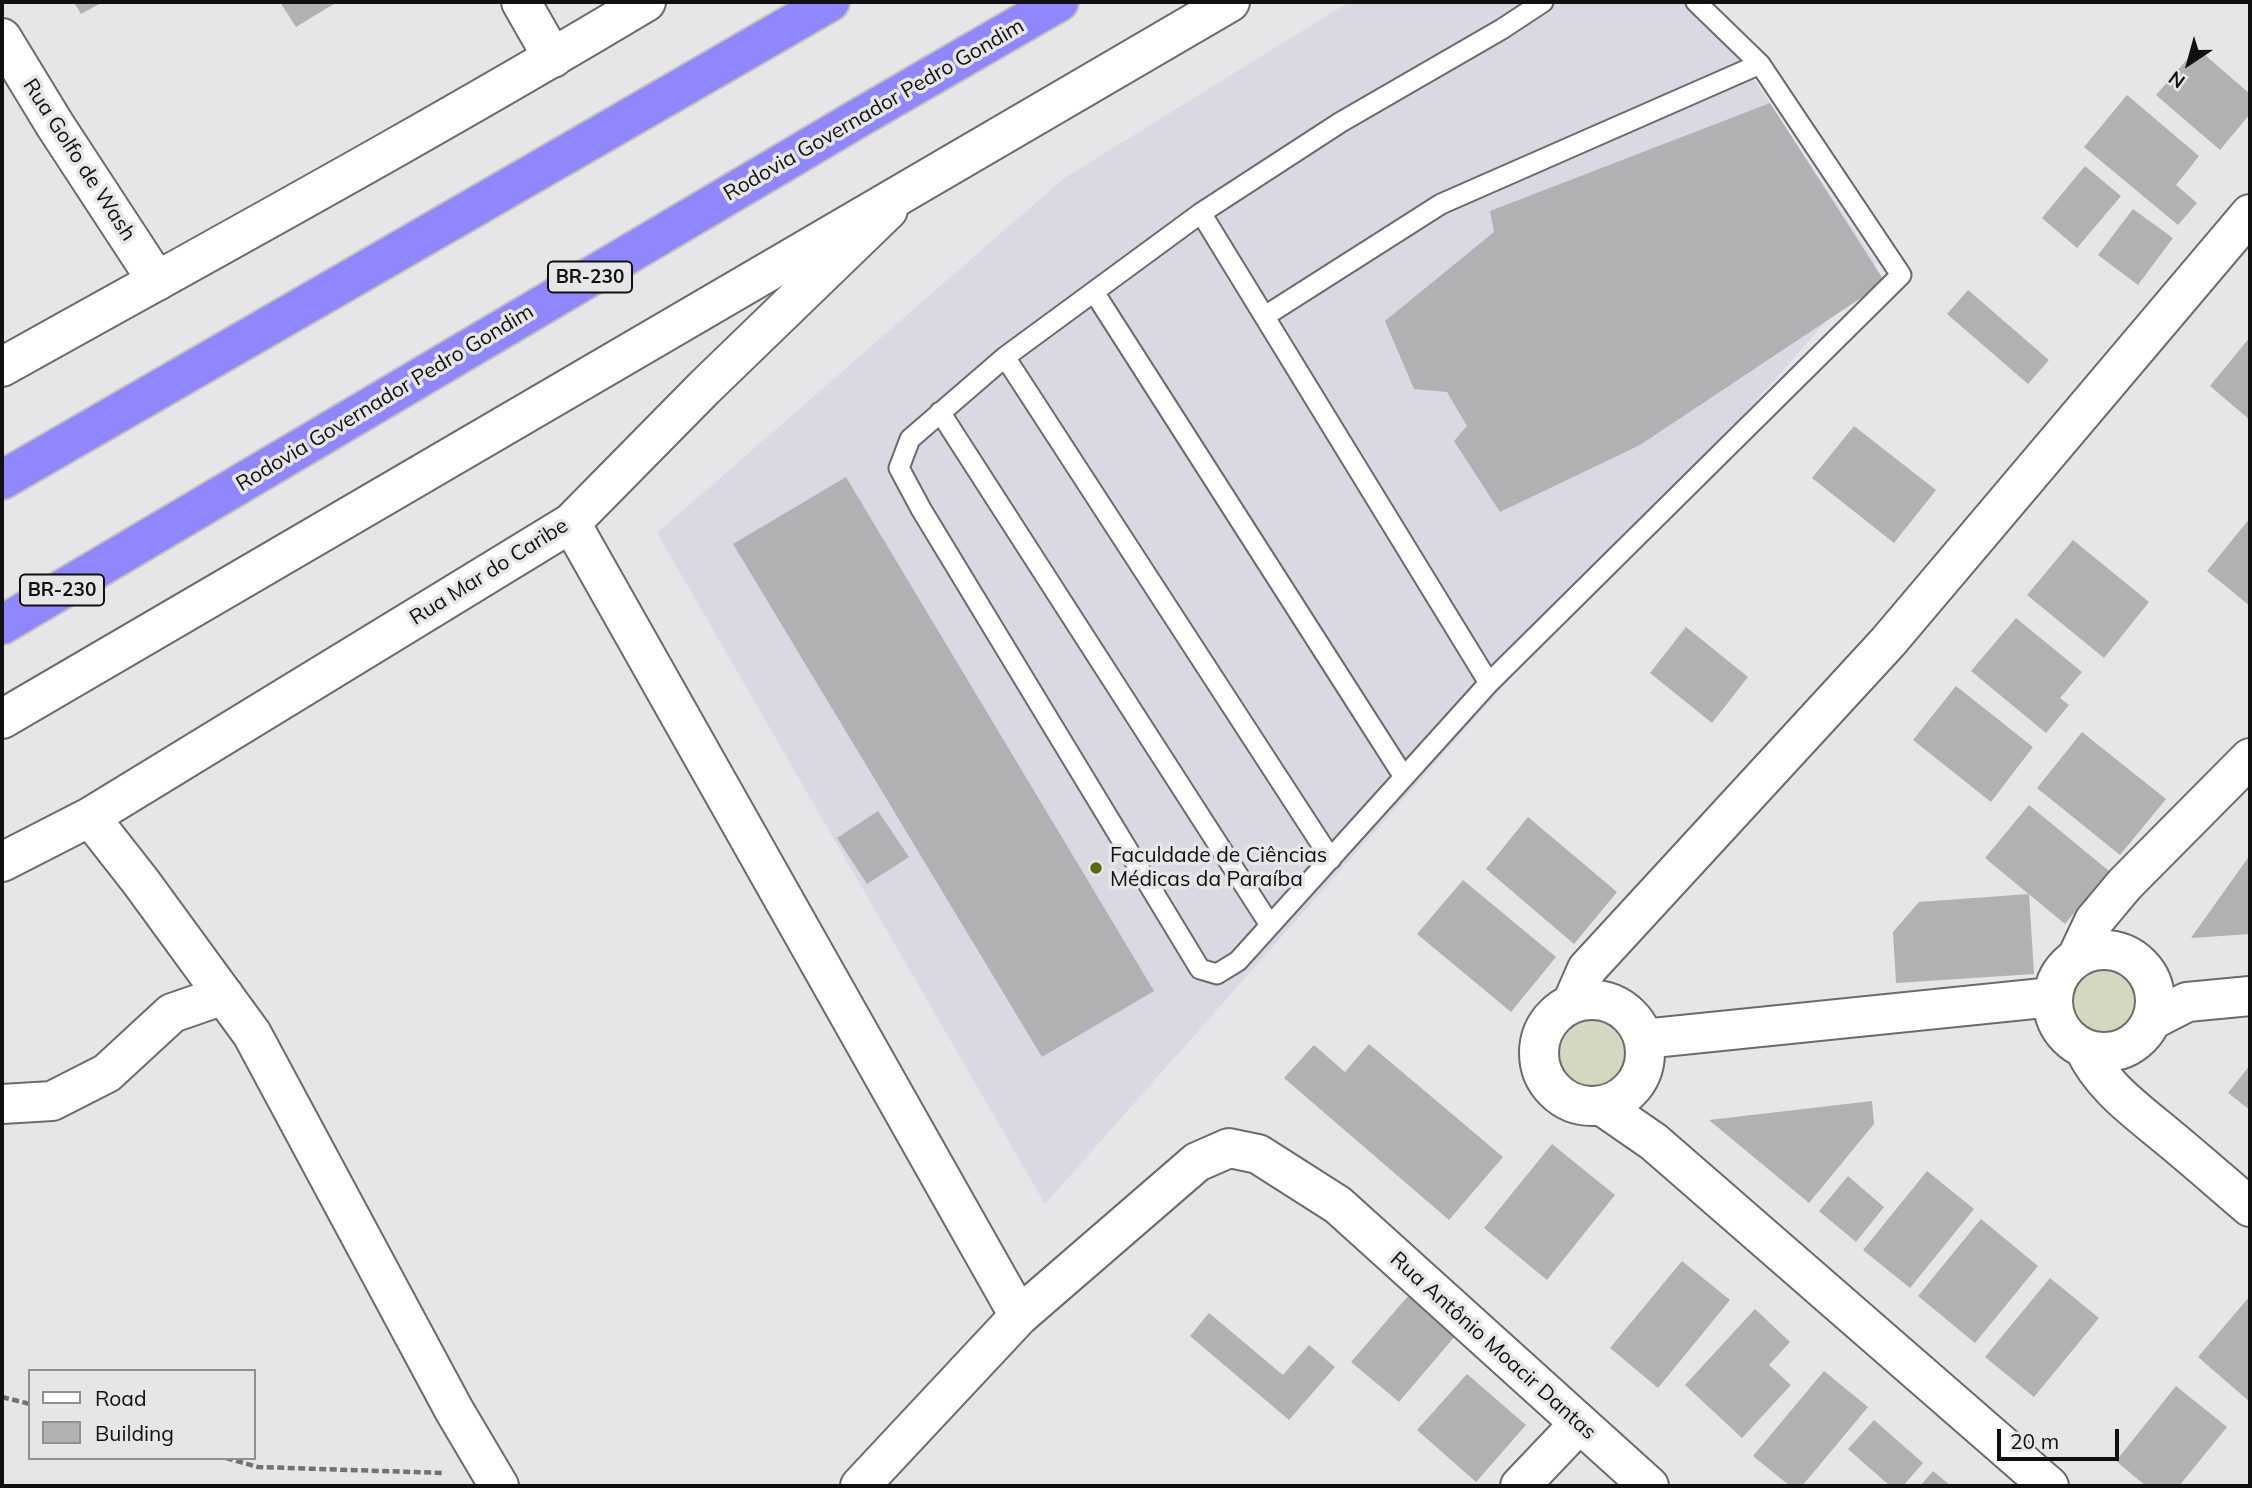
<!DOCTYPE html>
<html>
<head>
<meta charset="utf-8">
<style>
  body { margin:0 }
  #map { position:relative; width:2252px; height:1488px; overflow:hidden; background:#e6e6e9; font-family:Mulish,sans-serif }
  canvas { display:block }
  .frame { position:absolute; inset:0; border:4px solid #101011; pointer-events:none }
  .legend { position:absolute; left:28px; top:1369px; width:228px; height:91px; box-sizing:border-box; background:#e6e6e9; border:2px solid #909093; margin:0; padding:9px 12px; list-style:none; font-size:21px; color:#101011 }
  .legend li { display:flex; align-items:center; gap:14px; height:35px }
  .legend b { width:35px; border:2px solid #909093 }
  .north { position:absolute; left:2154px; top:28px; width:70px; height:70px; -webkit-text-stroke:5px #e6e6e9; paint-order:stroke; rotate:216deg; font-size:19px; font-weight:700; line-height:28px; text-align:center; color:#101011 }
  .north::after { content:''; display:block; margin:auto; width:24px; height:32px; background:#101011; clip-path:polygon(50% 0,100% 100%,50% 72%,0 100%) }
  .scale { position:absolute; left:1997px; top:1429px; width:122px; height:32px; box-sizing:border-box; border:4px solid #101011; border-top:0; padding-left:9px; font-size:21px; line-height:24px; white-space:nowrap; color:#101011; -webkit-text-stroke:5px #e6e6e9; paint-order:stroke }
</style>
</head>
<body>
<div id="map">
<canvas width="2252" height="1488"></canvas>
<div class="frame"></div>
<ul class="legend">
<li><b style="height:9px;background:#fff"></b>Road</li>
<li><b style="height:19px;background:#b1b1b4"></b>Building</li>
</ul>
<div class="north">N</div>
<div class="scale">20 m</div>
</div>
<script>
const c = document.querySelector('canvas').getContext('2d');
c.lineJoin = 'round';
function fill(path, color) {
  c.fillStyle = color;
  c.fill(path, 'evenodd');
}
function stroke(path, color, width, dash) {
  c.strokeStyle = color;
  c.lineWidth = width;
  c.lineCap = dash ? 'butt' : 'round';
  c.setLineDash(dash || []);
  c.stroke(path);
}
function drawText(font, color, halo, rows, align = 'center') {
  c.font = font + ' Mulish,sans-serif';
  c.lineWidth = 7;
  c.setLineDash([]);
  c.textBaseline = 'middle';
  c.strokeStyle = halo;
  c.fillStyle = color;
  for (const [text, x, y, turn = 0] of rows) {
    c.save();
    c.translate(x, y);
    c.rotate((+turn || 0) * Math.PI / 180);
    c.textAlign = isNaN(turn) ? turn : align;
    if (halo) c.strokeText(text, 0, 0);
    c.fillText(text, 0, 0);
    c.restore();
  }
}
fill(new Path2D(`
  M1349,2H1702L1877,264L1045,1204L657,533L1063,179Z`), '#d8d9e3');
fill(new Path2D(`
  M2068 1000a35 35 0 1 1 70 0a35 35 0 1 1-70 0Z
  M1557 1053a35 35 0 1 1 70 0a35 35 0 1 1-70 0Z`), '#d3d8c0');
fill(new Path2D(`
  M74,2H103L81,14Z
  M280,2H337L296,27Z
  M2197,48L2250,94V114L2220,150L2156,95Z
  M2127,95L2199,156L2176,185L2197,203L2178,225L2084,147Z
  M1770,103L1885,282L1640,445L1500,512L1454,441L1467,426L1447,392L1414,389L1385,321L1494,232L1490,211Z
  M2085,166L2121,196L2077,248L2042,218Z
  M2133,209L2173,238L2138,285L2098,255Z
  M1968,290L2049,360L2028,384L1947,314Z
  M2250,337V420L2210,386Z
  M1854,426L1936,490L1894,543L1812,478Z
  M846,477L1154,991L1042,1057L733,544Z
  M2250,518V606L2207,571Z
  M2073,540L2149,602L2104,658L2027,595Z
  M2016,618L2082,672L2060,698L2069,705L2046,733L1971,671Z
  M1686,627L1748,677L1712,723L1650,673Z
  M1956,686L2033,747L1991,802L1913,740Z
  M2082,732L2166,799L2120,855L2037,788Z
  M2029,805L2109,871L2065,924L1985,858Z
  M878,811L909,857L867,884L837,838Z
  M1528,817L1617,892L1574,944L1486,869Z
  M2250,855V934L2191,938Z
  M1463,880L1556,957L1511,1012L1417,934Z
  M2029,894L2034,974L1896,983L1893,932L1919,902Z
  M1369,1044L1503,1157L1449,1220L1284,1078L1314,1045L1345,1072Z
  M2250,1065V1110L2228,1093Z
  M1872,1101L1874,1124L1809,1203L1709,1120Z
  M1552,1144L1615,1195L1547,1280L1484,1228Z
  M1927,1171L1974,1209L1910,1288L1863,1250Z
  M1848,1176L1884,1207L1856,1242L1819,1211Z
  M1981,1219L2038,1266L1975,1343L1918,1296Z
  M1682,1261L1730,1300L1658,1388L1610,1348Z
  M2050,1278L2099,1318L2034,1397L1985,1357Z
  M1409,1295L1456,1335L1399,1402L1351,1362Z
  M2250,1296V1402L2198,1357Z
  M1755,1309L1790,1342L1769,1365L1791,1385L1742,1438L1685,1385Z
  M1209,1313L1283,1375L1309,1345L1335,1367L1289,1420L1190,1336Z
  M1824,1371L1868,1407L1802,1486H1790L1753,1456Z
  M1467,1374L1526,1425L1476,1482L1417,1430Z
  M2176,1386L2227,1427L2179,1486H2146L2116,1461Z
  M1874,1420L1923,1463L1903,1486H1890L1848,1449Z
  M1933,1471L1951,1486H1920Z`), '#b1b1b4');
const lane = new Path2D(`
  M1543,2L1502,29L1341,122L1201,213L1005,357L910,439L899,468L921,509L1200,969L1217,974L1238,961L1489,683L1901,275L1760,64L1696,2
  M1201,213L1489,683
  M1094,292L1404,777
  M1265,316L1441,204L1760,64
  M1005,357L1331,859
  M940,412L1270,925`);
const street = new Path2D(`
  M521,2L553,58
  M2,38L55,125L157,281
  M571,523L1019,1316
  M90,817L141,882L252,1034L454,1410L499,1486
  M2,862L90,817L571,523L704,388L888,210
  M2053 1001a51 51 0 1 1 102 0a51 51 0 1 1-102 0Z
  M2077,957L2094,921L2125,884L2250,758
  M1539 1053a53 53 0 1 1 106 0a53 53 0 1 1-106 0Z
  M1572,1003L1587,969L1888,642L2250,214
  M2154,1019L2187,1002L2250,996
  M1643,1039L2053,997
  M2084,1048C2101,1086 2137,1111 2168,1137C2196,1160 2223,1184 2250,1207
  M2,1104L52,1101L107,1073L172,1013L224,995
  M1602,1106L1654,1142L2049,1486
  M860,1486L1019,1316L1197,1162L1229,1148L1258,1154L1338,1205L1649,1486
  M1520,1486L1578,1425`);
const secondary = new Path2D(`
  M2,367C217,247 434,129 646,2
  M2,719L1230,2`);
const highway = new Path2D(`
  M2,480L830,2
  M2,625L862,116L1059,2`);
stroke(lane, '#6b6b6e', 23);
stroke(street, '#6b6b6e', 42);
stroke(secondary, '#6b6b6e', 42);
stroke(highway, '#c1c1c1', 42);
stroke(new Path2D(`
  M2,1397L30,1404
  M226,1458L258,1467L444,1473`), '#727274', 4.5, [7, 3.5]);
stroke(lane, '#fff', 19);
stroke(street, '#fff', 38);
stroke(secondary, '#fff', 38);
stroke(highway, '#9086fd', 38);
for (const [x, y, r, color] of [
  [1096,868,7,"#5b680e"]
]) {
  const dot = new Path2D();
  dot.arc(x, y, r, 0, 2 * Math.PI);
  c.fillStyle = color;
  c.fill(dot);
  stroke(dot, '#e6e6e9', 2.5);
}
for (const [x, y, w] of [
  [590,277,84],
  [62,590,84]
]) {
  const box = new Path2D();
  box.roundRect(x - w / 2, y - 15.5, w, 31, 5);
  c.fillStyle = '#e6e6e9';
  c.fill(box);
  stroke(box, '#101011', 2);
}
drawText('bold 19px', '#101011', null, [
  ["BR-230",590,277],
  ["BR-230",62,590]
]);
drawText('21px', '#101011', '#e6e6e9', [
  ["Rodovia Governador Pedro Gondim",874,110,-30],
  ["Rua Golfo de Wash",79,160,57],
  ["Rodovia Governador Pedro Gondim",385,398,-31],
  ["Rua Mar do Caribe",489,572,-32],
  ["Rua Antônio Moacir Dantas",1493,1346,42]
]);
drawText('21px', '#101011', '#e6e6e9', [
  ["Faculdade de Ciências",1110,856],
  ["Médicas da Paraíba",1110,880]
], 'left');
</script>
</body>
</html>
